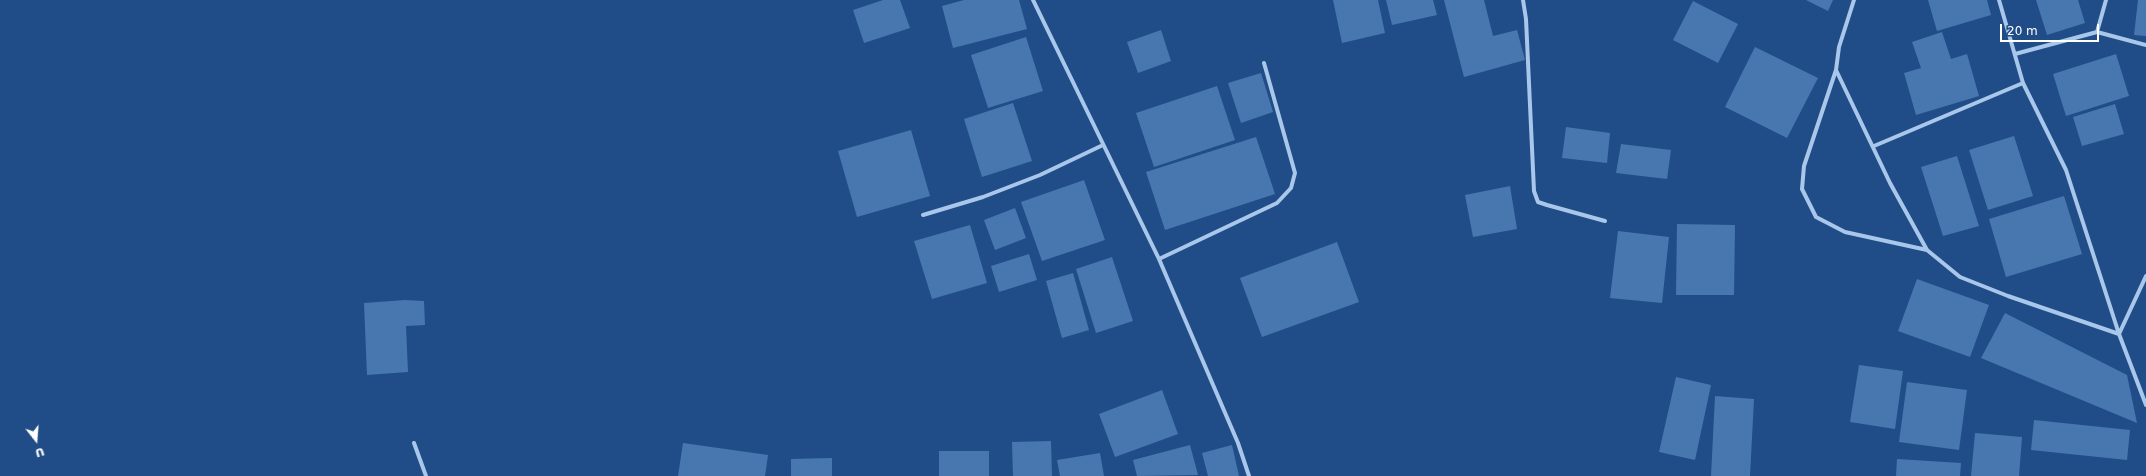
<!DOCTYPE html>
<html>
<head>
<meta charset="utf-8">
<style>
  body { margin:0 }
  #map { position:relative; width:2146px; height:476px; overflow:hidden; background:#204d87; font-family:"DejaVu Sans",sans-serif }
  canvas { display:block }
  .north { position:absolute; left:16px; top:420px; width:40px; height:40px; -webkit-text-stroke:3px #204d87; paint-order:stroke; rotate:163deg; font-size:11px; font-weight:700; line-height:16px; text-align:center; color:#fff }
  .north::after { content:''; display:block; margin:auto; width:14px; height:18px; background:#fff; clip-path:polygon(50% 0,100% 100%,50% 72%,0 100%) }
  .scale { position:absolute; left:2000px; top:24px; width:99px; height:18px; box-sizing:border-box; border:2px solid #fff; border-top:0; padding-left:5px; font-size:12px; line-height:14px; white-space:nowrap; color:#fff; -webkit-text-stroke:3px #204d87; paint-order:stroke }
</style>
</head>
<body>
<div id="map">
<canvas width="2146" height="476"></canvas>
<div class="north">U</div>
<div class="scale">20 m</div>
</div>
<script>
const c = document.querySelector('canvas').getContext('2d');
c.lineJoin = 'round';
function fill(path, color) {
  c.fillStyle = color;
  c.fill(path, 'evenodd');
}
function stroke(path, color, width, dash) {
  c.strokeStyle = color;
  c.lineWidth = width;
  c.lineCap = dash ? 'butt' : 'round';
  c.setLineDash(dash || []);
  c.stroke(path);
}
fill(new Path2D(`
  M883,0H900L910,28L864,43L853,10Z
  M964,0H1019L1027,29L953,48L942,6Z
  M1333,0H1378L1385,33L1342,43Z
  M1386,0H1433L1437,15L1392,25Z
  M1444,0H1484L1493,36L1517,30L1525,60L1464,77Z
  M1806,0H1833L1828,11Z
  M1928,0H1987L1991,15L1937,31Z
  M2036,0H2078L2085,23L2047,35Z
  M2138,0H2146V36L2134,35Z
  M1693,1L1738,24L1718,63L1673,40Z
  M1161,30L1171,61L1138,73L1127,42Z
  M1942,32L1951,59L1967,54L1979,96L1916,115L1904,73L1921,68L1912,42Z
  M1026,37L1043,91L988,108L971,55Z
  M1755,47L1818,78L1787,138L1725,107Z
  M2116,54L2129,96L2066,116L2053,74Z
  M1261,73L1273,112L1241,123L1228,83Z
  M1217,86L1235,140L1154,167L1136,113Z
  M1013,103L1032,161L982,177L964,119Z
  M2115,104L2124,134L2082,146L2073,117Z
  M1566,127L1610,133L1607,163L1562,158Z
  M911,130L930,196L857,217L838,151Z
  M2014,136L2033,196L1988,210L1969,150Z
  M1256,137L1275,194L1165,230L1146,172Z
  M1621,144L1671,150L1667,179L1616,173Z
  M1957,156L1979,226L1943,236L1921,167Z
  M1084,180L1105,240L1042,261L1021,202Z
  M1510,186L1517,229L1473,237L1465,195Z
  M2064,196L2082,254L2006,277L1989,219Z
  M1015,208L1026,238L995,250L984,220Z
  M1677,224L1735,225L1734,295H1676Z
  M970,225L987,283L932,299L914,241Z
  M1618,231L1669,237L1662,303L1610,298Z
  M1337,242L1359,302L1262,337L1240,278Z
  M1029,254L1037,280L999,292L991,266Z
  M1112,257L1133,321L1096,333L1076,269Z
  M1073,273L1089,330L1062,338L1046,281Z
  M1917,279L1989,305L1970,357L1898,331Z
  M405,300L424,301L425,325L406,326L408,372L367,375L364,303Z
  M2005,313L2127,375L2137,423L1981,358Z
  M1859,365L1903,371L1895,429L1850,422Z
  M1676,377L1711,385L1695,460L1659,452Z
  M1907,382L1967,390L1959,450L1899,442Z
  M1162,390L1178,434L1115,457L1099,414Z
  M1715,396L1754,399L1750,476H1711Z
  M2034,420L2130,430L2127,460L2031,450Z
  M1975,433L2022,437L2019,476H1971Z
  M1051,441L1052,476H1013L1012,442Z
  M683,443L768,455L765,476H678Z
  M1190,445L1198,475L1137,476L1133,460Z
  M1232,445L1239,476H1208L1202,453Z
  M939,451H989V476H939Z
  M1100,453L1104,476H1060L1057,460Z
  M832,458V476H791V459Z
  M1897,459L1961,463L1960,476H1896Z`), '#4877af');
stroke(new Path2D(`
  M1033,0L1159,259L1238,443L1249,476
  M1523,0L1526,19L1534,191L1538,202L1547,205L1605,221
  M1854,0L1839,47L1836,70L1890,183L1927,250L1960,277L2008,296L2119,334L2146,276
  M1999,0L2023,83L2066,170L2119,334L2146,405
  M2097,32L2146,45
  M2015,54L2097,32L2106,0
  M1836,70L1804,166L1802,189L1816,217L1845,232L1927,250
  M1874,146L2023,83
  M923,215L983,197L1040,175L1103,145
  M1159,259L1277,203L1291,188L1295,173L1264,63
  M414,443L426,476`), '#a9c7ea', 4);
</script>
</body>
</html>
